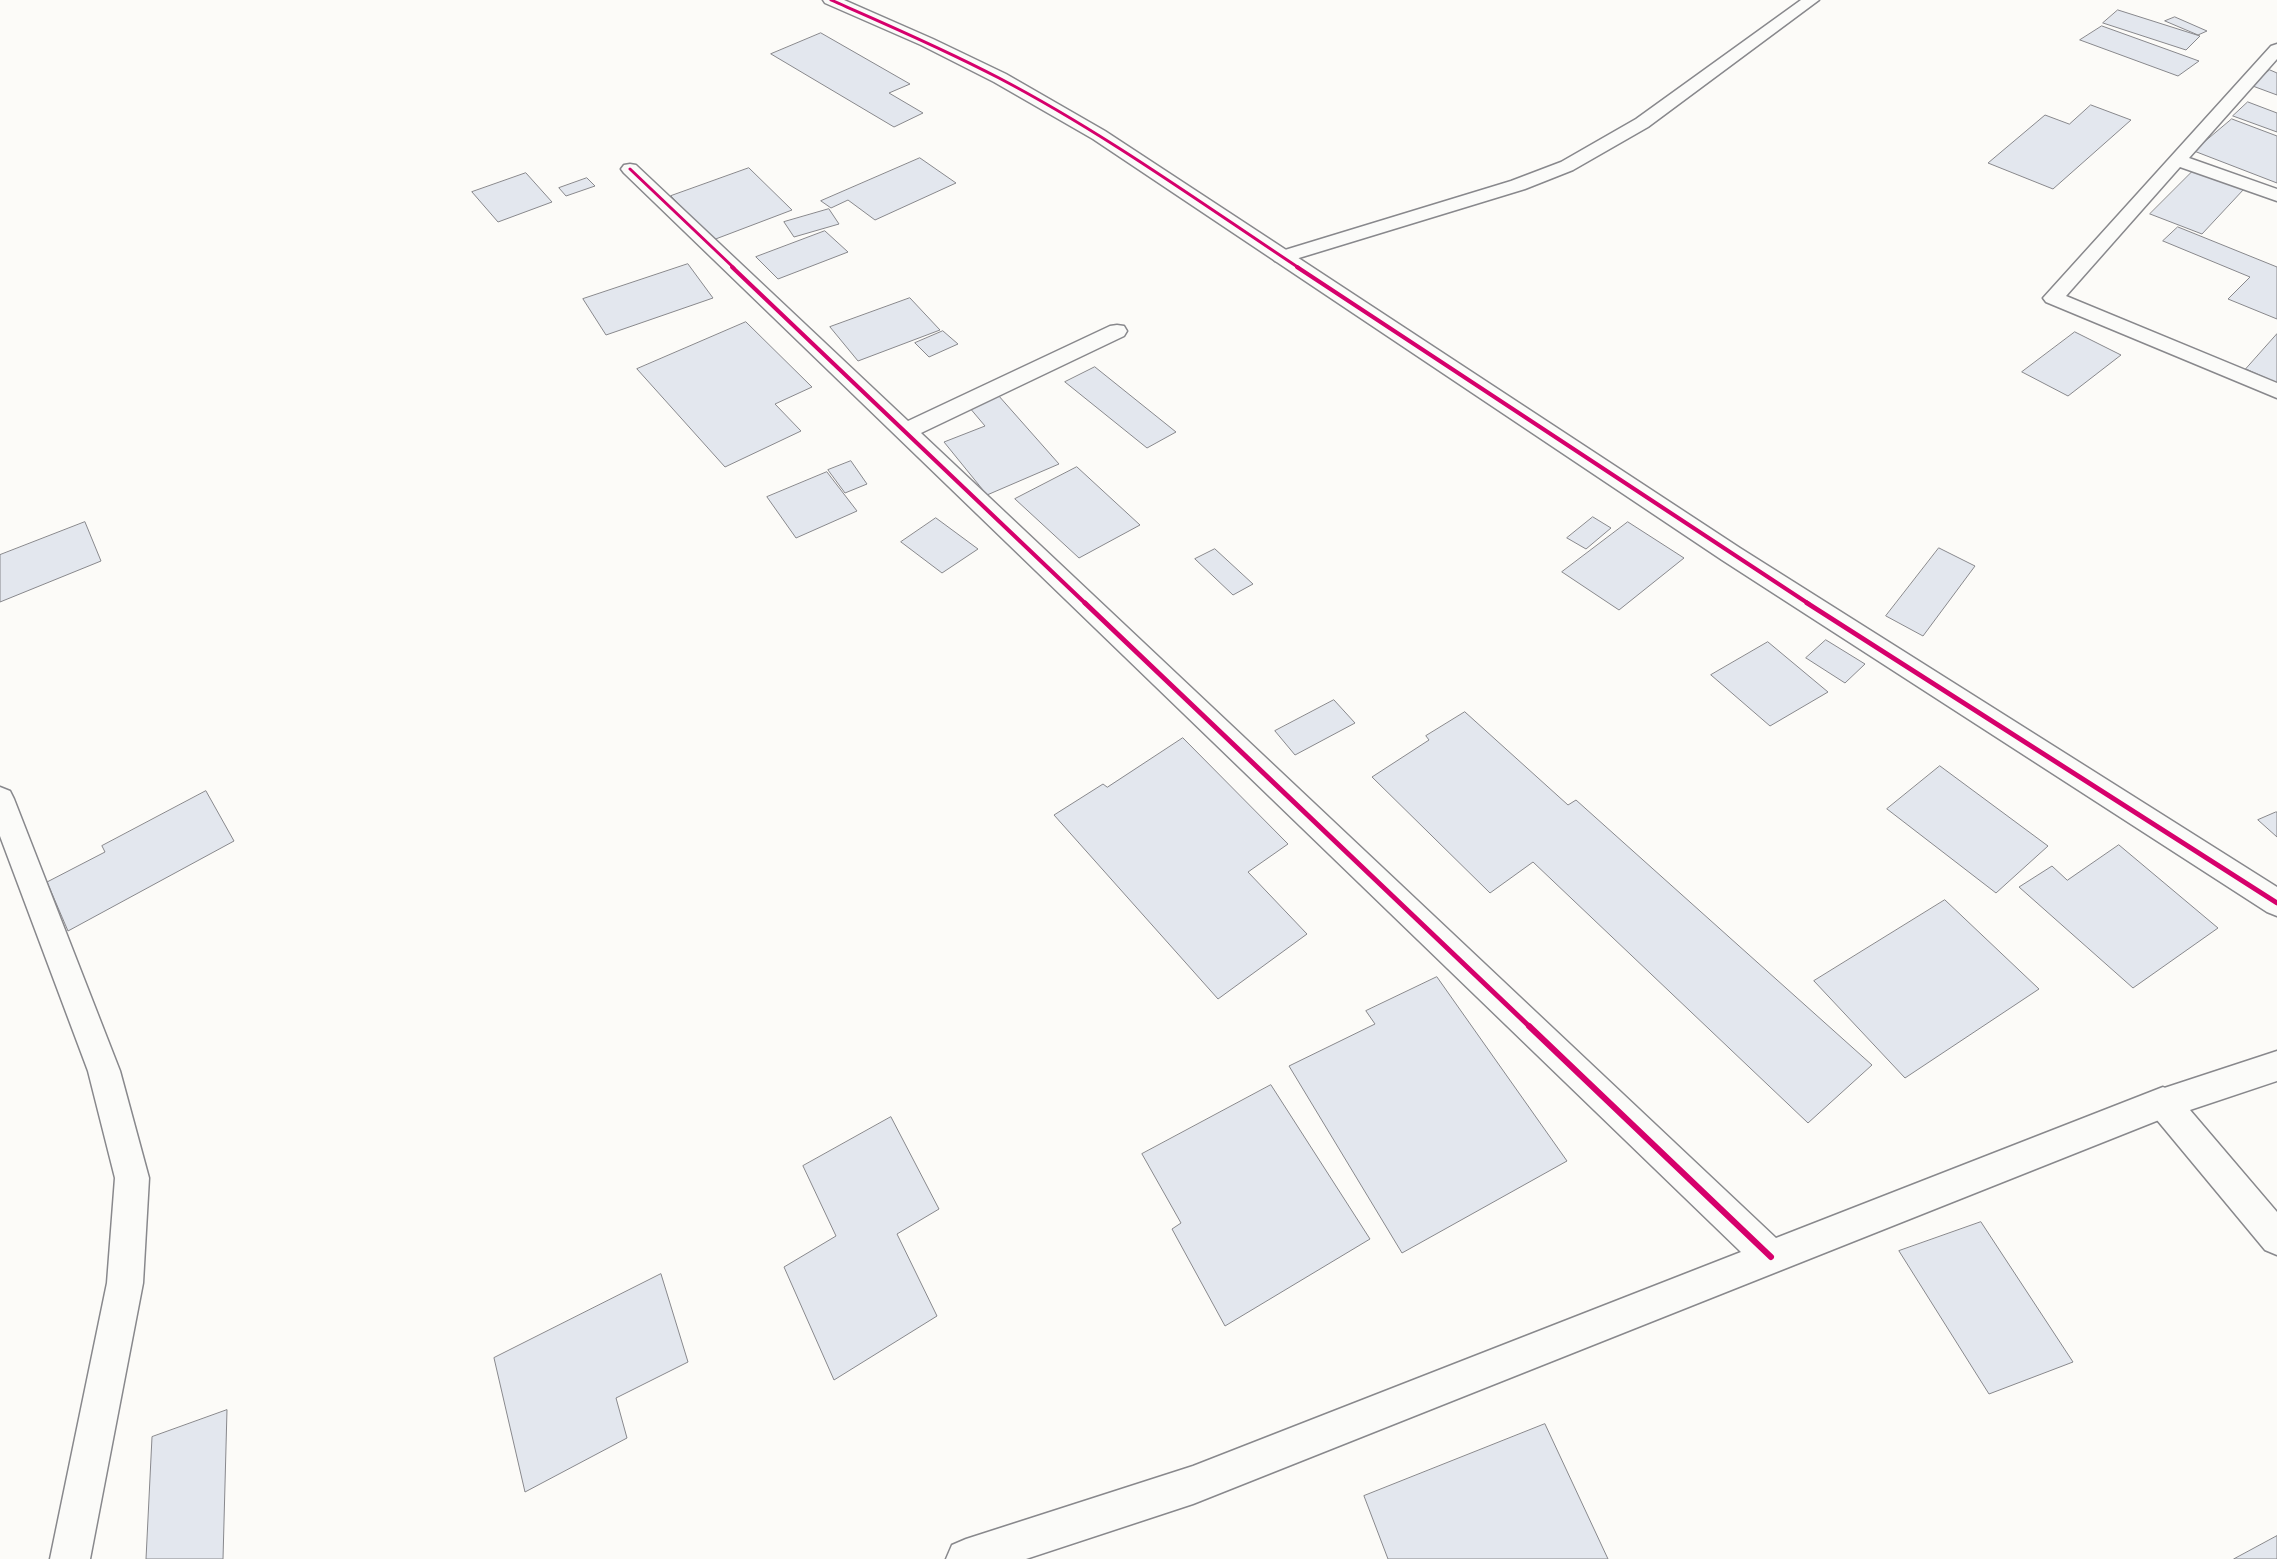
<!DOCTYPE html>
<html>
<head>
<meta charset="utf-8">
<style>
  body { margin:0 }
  canvas { display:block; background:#fcfbf8 }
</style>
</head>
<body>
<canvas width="2277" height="1559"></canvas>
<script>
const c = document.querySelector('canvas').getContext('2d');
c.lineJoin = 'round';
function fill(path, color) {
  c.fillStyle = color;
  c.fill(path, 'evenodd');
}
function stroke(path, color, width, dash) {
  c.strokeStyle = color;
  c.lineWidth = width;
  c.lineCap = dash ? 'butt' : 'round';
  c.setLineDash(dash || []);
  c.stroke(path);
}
const building = new Path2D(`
  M2118,10L2200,36L2186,50L2103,23Z
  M2175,17L2207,31L2198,35L2165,21Z
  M2102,26L2199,61L2178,76L2080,40Z
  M821,33L910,84L889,93L923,113L894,127L771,54Z
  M2270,70L2277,73V95L2250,85Z
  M2248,102L2277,113V132L2233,116Z
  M2091,105L2131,120L2053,189L1988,163L2045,115L2069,124Z
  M2232,119L2277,136V183L2194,151Z
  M920,158L956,183L875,220L848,200L831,208L821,201Z
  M749,168L792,210L713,240L671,196Z
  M2193,171L2244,189L2202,234L2150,214Z
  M526,173L552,202L498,222L472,192Z
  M587,178L595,186L566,196L559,188Z
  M829,209L839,224L794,237L784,222Z
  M2178,227L2277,267V319L2228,299L2250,277L2163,241Z
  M825,231L848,252L778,279L756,257Z
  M688,264L713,298L606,335L583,299Z
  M910,298L940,330L858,361L830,327Z
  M746,322L812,387L775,404L801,431L725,467L637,369Z
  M943,331L958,344L929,357L915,343Z
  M2075,332L2121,355L2068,396L2022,372Z
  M2277,334V383L2246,369Z
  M1095,367L1176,432L1147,448L1065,382Z
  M998,395L1059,464L987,495L944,442L985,426L969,407Z
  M851,461L867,484L845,493L828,470Z
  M1077,467L1140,525L1079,558L1015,499Z
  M827,472L857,511L796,538L767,497Z
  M1593,517L1611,528L1586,549L1567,538Z
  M936,518L978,549L942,573L901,542Z
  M85,522L101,561L0,602V555Z
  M1628,522L1684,558L1619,610L1562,572Z
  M1939,548L1975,566L1923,636L1886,616Z
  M1215,549L1253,584L1233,595L1195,559Z
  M1826,640L1865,664L1845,683L1806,658Z
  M1768,642L1828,692L1770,726L1711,675Z
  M1334,700L1355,723L1295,755L1275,731Z
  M1465,712L1568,805L1576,800L1872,1065L1808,1123L1533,862L1490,893L1372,777L1429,740L1426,736Z
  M1183,738L1288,844L1248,872L1307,934L1218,999L1054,815L1103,784L1107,787Z
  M1940,766L2048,846L1996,893L1887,809Z
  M206,791L234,841L68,931L47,882L105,852L102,846Z
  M2276,812H2277V837L2258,820Z
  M2119,845L2218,928L2133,988L2019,887L2052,866L2067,880Z
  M1945,900L2039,989L1905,1078L1814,981Z
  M1437,977L1567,1161L1402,1253L1289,1066L1375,1024L1366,1011Z
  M1271,1085L1370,1239L1225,1326L1172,1229L1181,1223L1142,1154Z
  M891,1117L939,1209L897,1234L937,1316L834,1380L784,1267L836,1236L803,1166Z
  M1981,1222L2073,1362L1989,1394L1899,1251Z
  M661,1274L688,1362L616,1398L627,1438L525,1492L494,1358Z
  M227,1410L223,1559H146L152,1437Z
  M1545,1424L1608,1559H1388L1364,1496Z
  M2277,1536V1559H2234Z`);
fill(building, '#e3e7ee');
stroke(building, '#88888c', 1);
const lane = new Path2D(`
  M1801,0H1819L1648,127L1573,170L1525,189L1289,261L1282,263L1275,261L1272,257L1275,253L1511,181L1561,162L1636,119Z`);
const street = new Path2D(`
  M823,0H844L933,39L1006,74L1105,131L1740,548L2277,887V916L2267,912L1722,560L1093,139L994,82L921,45L825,3Z
  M2277,44V59L2189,158L2277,189V201L2180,167L2066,296L2277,383V398L2046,302L2043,298L2271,46Z
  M630,164L636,165L908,421L1110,326L1117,325L1124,326L1127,331L1124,336L921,433L1776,1238L2163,1087L2174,1092L2179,1103L2174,1114L1193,1504L1026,1559H946L952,1545L966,1539L1193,1466L1741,1252L624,173L621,169L624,165Z
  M0,787L10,791L14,799L120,1071L149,1178L143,1283L90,1559H50L107,1283L115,1178L88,1071L0,836Z`);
const secondary = new Path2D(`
  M2277,1051V1081L2190,1110L2277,1212V1255L2265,1250L2152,1114L2147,1103L2152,1092Z`);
stroke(lane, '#88888c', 3);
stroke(street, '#88888c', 3);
stroke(secondary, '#88888c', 3);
fill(lane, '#fbfbf9');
fill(street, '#fbfbf9');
fill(secondary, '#fbfbf9');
stroke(new Path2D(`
  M831,0C888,25 944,49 999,78C1104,133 1201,203 1299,268
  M630,169L734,268`), '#d6006c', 3);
stroke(new Path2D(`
  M732,267L1086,604
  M1297,267L1809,604`), '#d6006c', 4);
stroke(new Path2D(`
  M1085,603L1530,1027
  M1807,603L2277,903`), '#d6006c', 5);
stroke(new Path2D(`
  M1529,1026L1771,1257`), '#d6006c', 6);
</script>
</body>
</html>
